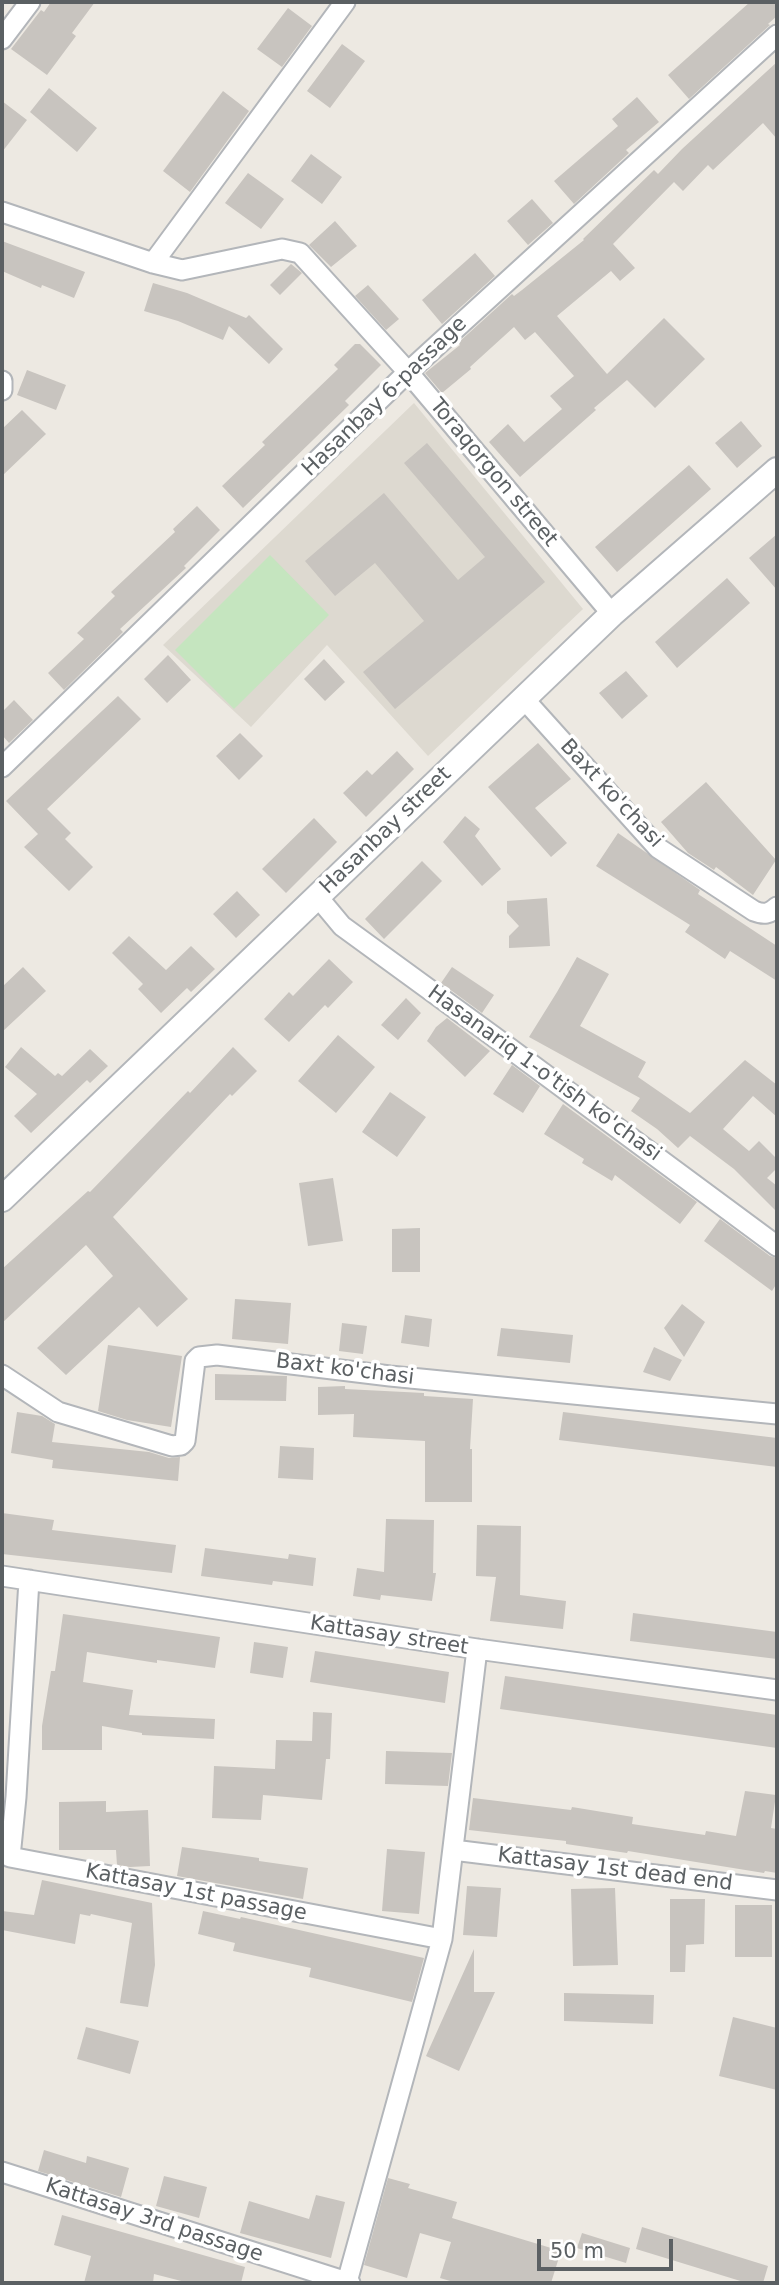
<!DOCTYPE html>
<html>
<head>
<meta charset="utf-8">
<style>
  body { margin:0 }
  #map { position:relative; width:779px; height:2285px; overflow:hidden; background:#ede9e2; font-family:"DejaVu Sans",sans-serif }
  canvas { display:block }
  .frame { position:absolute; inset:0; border:4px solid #5b6063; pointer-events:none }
  .scale { position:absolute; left:537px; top:2239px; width:136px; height:32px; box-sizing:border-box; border:4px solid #5b6063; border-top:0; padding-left:9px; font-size:21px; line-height:24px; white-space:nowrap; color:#5b6063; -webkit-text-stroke:5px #fff; paint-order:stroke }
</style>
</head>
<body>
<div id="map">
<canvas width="779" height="2285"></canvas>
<div class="frame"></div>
<div class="scale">50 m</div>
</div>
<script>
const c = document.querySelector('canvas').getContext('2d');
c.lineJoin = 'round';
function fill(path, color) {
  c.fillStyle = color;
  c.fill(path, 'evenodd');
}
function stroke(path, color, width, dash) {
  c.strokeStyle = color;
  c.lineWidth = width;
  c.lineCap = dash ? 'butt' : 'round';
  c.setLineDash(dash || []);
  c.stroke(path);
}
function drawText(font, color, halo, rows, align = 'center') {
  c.font = font + ' "DejaVu Sans",sans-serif';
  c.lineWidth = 7;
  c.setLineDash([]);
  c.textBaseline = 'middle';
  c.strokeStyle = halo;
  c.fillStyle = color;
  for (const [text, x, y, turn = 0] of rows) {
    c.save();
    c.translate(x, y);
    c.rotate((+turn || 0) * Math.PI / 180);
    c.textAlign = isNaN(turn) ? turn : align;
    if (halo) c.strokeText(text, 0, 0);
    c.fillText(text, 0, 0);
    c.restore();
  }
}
fill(new Path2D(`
  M414,403L583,609L428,756L327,645L251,727L163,645Z`), '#ddd9d0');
fill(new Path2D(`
  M270,555L329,615L234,709L175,650Z`), '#c5e5bf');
fill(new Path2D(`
  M51,2H95L72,33L76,36L47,75L11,49L41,10L44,12Z
  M750,2H777V16L768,24L770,25L689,99L668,75Z
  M288,8L312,26L282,67L257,49Z
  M342,44L365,61L330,108L307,91Z
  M777,62V139L763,123L713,170L708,165L683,191L674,182L613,244L635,268L620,281L611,271L557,316L607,374L664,318L705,359L655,408L627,380L594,408L596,410L520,477L489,442L508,424L524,442L562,409L550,396L574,376L535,332L525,340L514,327L470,367L471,369L442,393L425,373L460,345L458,343L512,294L514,296L522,290L584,240L583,239L654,170L658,174L682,149Z
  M49,88L97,128L77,152L30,112Z
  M223,91L249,111L190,192L163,171Z
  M637,97L659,122L626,150L629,153L574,204L554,181L618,126L612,119Z
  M2,101L27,120L2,152Z
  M311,154L342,177L322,204L291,181Z
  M248,173L284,199L261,229L225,203Z
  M532,199L553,223L528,245L507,221Z
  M335,221L357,246L331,267L309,245Z
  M2,241L85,272L74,298L42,285L41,288L2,271Z
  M475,253L495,276L442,324L422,300Z
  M291,264L302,273L280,295L270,285Z
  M153,283L187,293L246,318L249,315L283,349L269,364L229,326L223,340L178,321L144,311Z
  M368,285L399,319L386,330L355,296Z
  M355,344H360L381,365L345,401L349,405L243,508L222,486L265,445L262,442L338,369L334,365Z
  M27,370L66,385L56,410L17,395Z
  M22,410L46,434L2,476V429Z
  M741,421L762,446L737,468L715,443Z
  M427,443L545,582L395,709L363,672L424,621L375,563L335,596L305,561L384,493L458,580L485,557L404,463Z
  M689,465L711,489L617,572L595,547Z
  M197,506L220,530L184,566L186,568L120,629L123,632L64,690L48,673L84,639L77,633L115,596L111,592L175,532L173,529Z
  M777,534V590L749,558Z
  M727,578L750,603L677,668L655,642Z
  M168,655L191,680L167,703L144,679Z
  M324,659L345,682L325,701L304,679Z
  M626,671L648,696L622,719L599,693Z
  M118,696L141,719L47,809L71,833L65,839L93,867L69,891L24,847L38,834L6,801Z
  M14,700L33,720L9,743L2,735V712Z
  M240,733L263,756L239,780L216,756Z
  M538,743L571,779L535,808L567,843L551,857L488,787Z
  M397,751L414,769L366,817L343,793L367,770L372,775Z
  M706,782L776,860L753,895L716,867L714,870L688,853L661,822Z
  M465,816L480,829L475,836L501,869L482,886L443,842Z
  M314,818L337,842L286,893L262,869Z
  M618,833L700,890L698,894L777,946V981L730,951L725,959L685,932L690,925L596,866Z
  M422,861L442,881L384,939L365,919Z
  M237,891L260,915L236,938L213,914Z
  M547,898L550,946L509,948V936L519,926L507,913V901Z
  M129,936L166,970L191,946L215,969L191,992L187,988L161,1013L138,989L143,984L112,953Z
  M577,957L609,974L580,1026L646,1062L638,1077L690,1113L745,1060L777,1085V1117L753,1096L723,1129L749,1151L759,1141L777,1159V1168L767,1178L777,1186V1212L734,1169L690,1136L678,1148L657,1129L631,1111L640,1098L529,1037L557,992Z
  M329,959L353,982L328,1008L325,1005L289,1042L264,1019L289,992L293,996Z
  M23,967L46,991L2,1032V987Z
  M452,967L494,995L482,1013L441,983Z
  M406,998L421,1013L398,1040L381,1025Z
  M447,1018L490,1051L465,1077L427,1041L436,1027Z
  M338,1035L375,1067L336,1113L298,1081Z
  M21,1047L55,1076L58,1073L62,1076L90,1049L108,1066L90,1083L87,1080L31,1133L14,1116L37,1094L5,1067Z
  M233,1047L257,1071L232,1096L230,1094L113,1217L188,1299L157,1327L139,1307L66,1375L37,1348L113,1276L86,1245L2,1323V1269L88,1191L90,1192L188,1091L190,1093Z
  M512,1065L540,1086L523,1113L493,1094Z
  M390,1092L426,1117L397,1157L362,1132Z
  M563,1104L697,1202L680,1224L615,1175L612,1181L582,1163L584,1159L544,1134Z
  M333,1178L343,1241L308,1246L299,1183Z
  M720,1219L770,1256L777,1258V1283L772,1291L704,1241Z
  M420,1228V1272H392V1229Z
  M235,1299L291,1303L288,1344L232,1339Z
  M682,1304L705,1322L684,1357L664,1328Z
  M405,1315L432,1319L429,1347L401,1343Z
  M342,1323L367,1326L363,1354L339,1351Z
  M501,1328L573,1335L570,1363L497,1356Z
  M108,1345L182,1356L171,1427L127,1420L98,1411Z
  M654,1347L682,1360L670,1381L643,1372Z
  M215,1374L287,1376L286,1401L215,1400Z
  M345,1386V1389L424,1393V1396L473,1399L470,1449H472V1502H425V1441L353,1437L354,1414L318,1415V1387Z
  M17,1412L42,1416L55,1424L52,1442L149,1452L169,1458L180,1457L178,1481L52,1468L53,1460L11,1453Z
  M563,1412L777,1438V1467L559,1440Z
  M280,1446L314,1448L313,1480L278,1478Z
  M2,1513L54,1520L52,1530L176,1545L172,1573L2,1554Z
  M386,1519L434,1520L433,1573H436L432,1601L381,1595L380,1600L353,1596L357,1568L384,1572Z
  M477,1525L521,1526L520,1595L566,1601L563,1629L490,1621L496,1577L476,1576Z
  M205,1548L288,1559L289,1554L316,1558L313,1586L273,1581L272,1585L201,1576Z
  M633,1613L777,1632V1659L630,1641Z
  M63,1614L220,1637L215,1668L157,1660V1663L87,1652L83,1682L133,1690L129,1715L215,1719L214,1739L142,1735V1733L102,1726V1750H42V1726L51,1671H55Z
  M254,1642L288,1647L283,1678L250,1673Z
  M315,1651L449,1672L445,1703L310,1682Z
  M505,1676L777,1715V1748L500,1709Z
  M313,1712L332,1713L330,1759H326L322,1800L263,1795L261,1820L212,1818L214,1766L275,1769L276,1740L312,1741Z
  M386,1751L452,1753L448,1786L385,1784Z
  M745,1791L776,1795L771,1828L777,1829V1873L765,1871L764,1873L628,1851L627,1853L566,1844V1841L469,1830L473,1798L571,1810L572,1807L633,1817L632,1824L705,1835L706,1831L736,1836Z
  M106,1801V1812L148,1810L150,1866L130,1867L117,1865L116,1850H59V1802Z
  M182,1847L259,1858V1861L308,1868L303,1899L177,1876Z
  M387,1849L425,1852L419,1914L382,1911Z
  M42,1880L152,1903L155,1965L148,2007L120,2003L132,1923L91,1914L90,1916L80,1914L75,1944L2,1930V1911L34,1915Z
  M467,1886L501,1888L497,1937L463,1935Z
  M615,1888L618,1965L573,1966L571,1889Z
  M670,1899H705L704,1944L686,1945L685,1972H670Z
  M735,1905H772V1957H735Z
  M203,1911L240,1919L241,1917L424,1958L412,2002L309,1977L311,1968L233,1951L235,1943L198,1934Z
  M474,1949V1992H495L459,2071L426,2056Z
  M564,1993L654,1995L653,2024L564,2021Z
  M733,2017L777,2028V2090L719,2076Z
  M86,2027L139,2041L130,2074L77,2059Z
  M44,2150L86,2163L87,2156L129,2168L121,2197L38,2171Z
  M164,2176L207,2187L199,2218L156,2206Z
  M388,2178L410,2184L408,2188L457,2202L452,2218L561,2251L551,2283H457L440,2278L451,2242L420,2233L407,2278L364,2265Z
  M316,2195L345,2202L331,2258L240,2233L249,2201L309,2219Z
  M62,2215L245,2267L241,2283H189L154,2274L153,2283H84L91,2256L54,2245Z
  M642,2227L768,2266L763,2283H747L636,2249Z
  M582,2233L630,2248L626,2263L577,2248Z`), '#c8c4bf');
const minor = new Path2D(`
  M2,39L30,2
  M2,212L153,263L182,270L282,249L300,253L408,372L612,614
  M153,263L345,2
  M2,381V390
  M524,699L658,848L754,911C764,915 769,914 777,907
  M2,767L408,372L777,35
  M317,896L342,926L493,1036L777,1246
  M2,1375L58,1412L172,1446L181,1445L185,1441L195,1361L199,1357L217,1355L390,1376L777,1414
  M2,1576L477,1649L777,1690
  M29,1580L16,1797L10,1857L442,1939
  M453,1850L777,1890
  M2,2172L350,2283
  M347,2282L442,1939L477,1649`);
const tertiary = new Path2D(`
  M2,1199L612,614L777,470`);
stroke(minor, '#b3b6ba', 23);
stroke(tertiary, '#b3b6ba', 28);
stroke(minor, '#fff', 19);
stroke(tertiary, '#fff', 24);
drawText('21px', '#5b6063', '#fff', [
  ["Hasanbay 6-passage",385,397,-44],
  ["Toraqorgon street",493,473,50],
  ["Baxt ko'chasi",611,794,47],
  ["Hasanbay street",386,831,-44],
  ["Hasanariq 1-o'tish ko'chasi",544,1074,36],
  ["Baxt ko'chasi",345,1370,7],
  ["Kattasay street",389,1636,9],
  ["Kattasay 1st dead end",615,1870,7],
  ["Kattasay 1st passage",196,1893,11],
  ["Kattasay 3rd passage",154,2221,18]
]);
</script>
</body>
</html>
